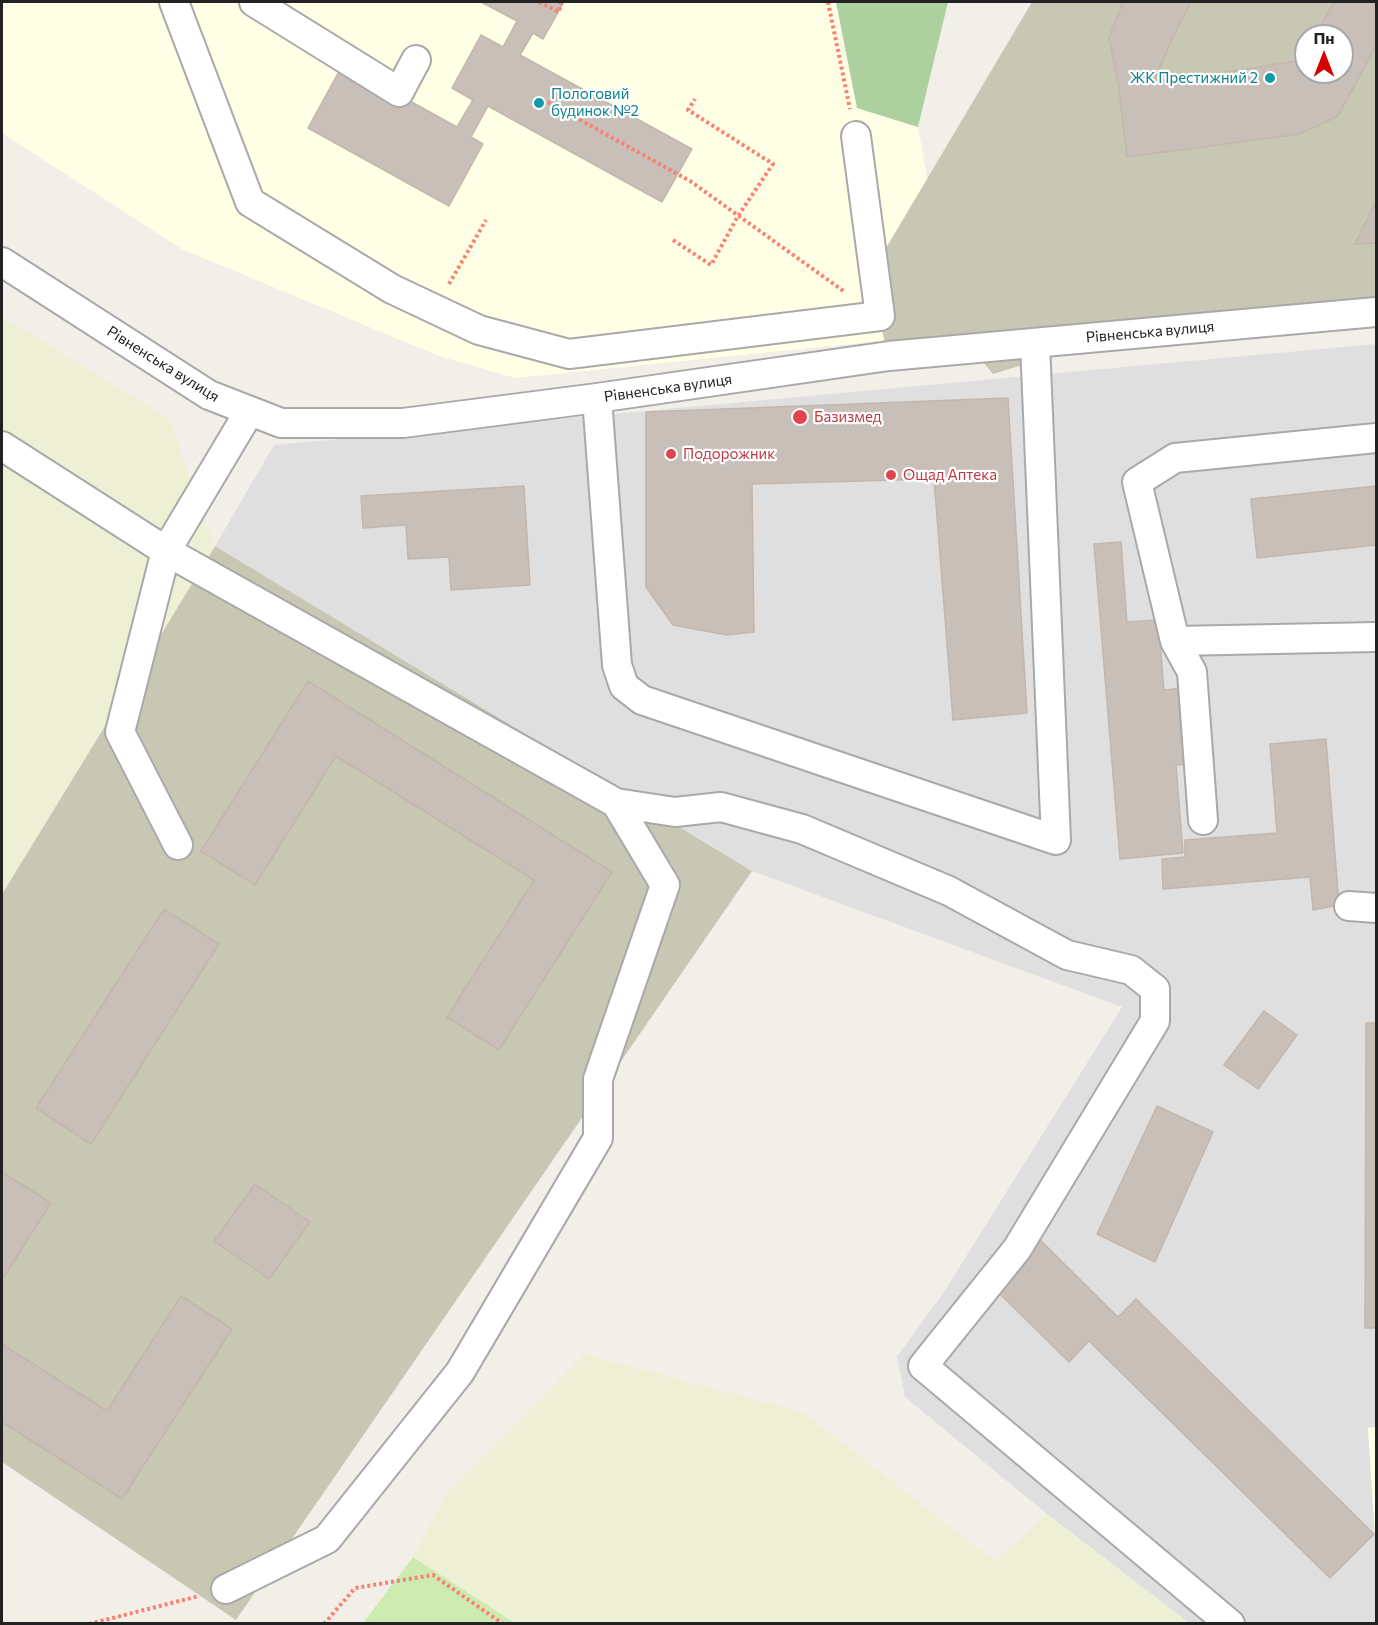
<!DOCTYPE html>
<html>
<head>
<meta charset="utf-8">
<style>
  body { margin:0 }
  #map { position:relative; width:1378px; height:1625px; overflow:hidden; background:#f2efe9; font-family:Commissioner,sans-serif }
  canvas { display:block }
  .frame { position:absolute; inset:0; border:3px solid #222; pointer-events:none }
  .north { position:absolute; left:1294px; top:24px; width:60px; height:60px; box-sizing:border-box; background:#fff; border:2px solid #a7a7a7; border-radius:50%; rotate:0deg; font-size:16px; font-weight:700; line-height:24px; text-align:center; color:#222 }
  .north::after { content:''; display:block; margin:auto; width:21px; height:27px; background:#d40000; clip-path:polygon(50% 0,100% 100%,50% 72%,0 100%) }
</style>
</head>
<body>
<div id="map">
<canvas width="1378" height="1625"></canvas>
<div class="frame"></div>
<div class="north">Пн</div>
</div>
<script>
const c = document.querySelector('canvas').getContext('2d');
c.lineJoin = 'round';
function fill(path, color) {
  c.fillStyle = color;
  c.fill(path, 'evenodd');
}
function stroke(path, color, width, dash) {
  c.strokeStyle = color;
  c.lineWidth = width;
  c.lineCap = dash ? 'butt' : 'round';
  c.setLineDash(dash || []);
  c.stroke(path);
}
function drawText(font, color, halo, rows, align = 'center') {
  c.font = font + ' Commissioner,sans-serif';
  c.lineWidth = 4.5;
  c.setLineDash([]);
  c.textBaseline = 'middle';
  c.strokeStyle = halo;
  c.fillStyle = color;
  for (const [text, x, y, turn = 0] of rows) {
    c.save();
    c.translate(x, y);
    c.rotate((+turn || 0) * Math.PI / 180);
    c.textAlign = isNaN(turn) ? turn : align;
    if (halo) c.strokeText(text, 0, 0);
    c.fillText(text, 0, 0);
    c.restore();
  }
}
fill(new Path2D(`
  M1376,344V1427L1369,1428L1376,1509V1623H1189L1047,1514L905,1397L897,1356L942,1295L1122,1007L752,871L215,546L274,445Z`), '#e0dfdf');
fill(new Path2D(`
  M2,2H836L857,108L918,127L935,224L958,333L515,378L439,356L182,249L2,133Z
  M1376,1427V1552L1368,1428Z`), '#ffffe5');
fill(new Path2D(`
  M1032,2H1376V324L1052,356L993,374L983,362L891,371L870,275ZM1306,36H1342V72H1306Z
  M215,546L752,871L236,1620L2,1462V894Z`), '#c7c7b4');
fill(new Path2D(`
  M2,316L169,419L215,546L2,894Z
  M584,1354L802,1412L995,1561L1047,1514L1189,1623H515L413,1557L446,1494Z`), '#eef0d5');
fill(new Path2D(`
  M413,1557L515,1623H363Z`), '#cdebb0');
fill(new Path2D(`
  M836,2H948L918,127L857,108Z`), '#add19e');
const building = new Path2D(`
  M481,2H564L543,39L533,33L520,55L692,149L662,202L488,106L471,137L483,144L449,206L308,128L343,64L457,127L473,100L452,88L481,35L503,47L517,21Z
  M1123,2H1191L1174,35L1153,83L1291,62L1303,58L1306,53V72H1342V36H1315L1334,2H1376V46L1338,116L1300,134L1127,157L1119,88L1109,38Z
  M1376,202V243L1355,244Z
  M1008,398L1027,713L953,720L934,479L752,484L754,632L727,635L673,625L646,587V412Z
  M524,486L530,585L451,590L449,557L408,559L406,525L363,528L361,496Z
  M1376,486V545L1257,558L1251,499Z
  M1121,542L1127,622L1158,620L1164,690L1183,688L1190,764L1176,765L1183,853L1120,859L1094,544Z
  M308,681L612,872L499,1050L447,1017L534,880L336,756L255,885L201,851Z
  M1326,739L1339,905L1313,910L1310,877L1163,889L1162,859L1185,857V840L1277,833L1270,744Z
  M164,909L219,944L91,1144L36,1108Z
  M1264,1011L1297,1035L1258,1089L1224,1065Z
  M1366,1023H1376V1328H1365Z
  M1157,1106L1213,1132L1155,1262L1097,1234Z
  M2,1172L51,1203L2,1280Z
  M255,1184L310,1222L269,1279L214,1241Z
  M1038,1238L1118,1317L1136,1299L1374,1534L1330,1578L1089,1341L1069,1362L991,1285Z
  M181,1296L232,1329L122,1499L2,1422V1344L107,1411Z`);
fill(building, '#c7bfb8');
stroke(building, '#c4b6ab', 1.5);
const minor = new Path2D(`
  M174,2L250,202L392,289L479,330L569,354L880,316L856,136
  M254,2L399,92L416,60
  M2,262L209,395L281,423H403L597,398L889,356L1376,312
  M597,398L617,665L624,686L642,700L1056,840L1035,343
  M2,446L166,551L616,803L665,885L598,1079V1138L460,1372L327,1539L226,1589
  M1175,641L1376,637
  M616,803L675,812L721,807L802,829L949,891L1067,955L1131,970L1155,989V1021L1017,1249L923,1366L1230,1624
  M1203,820L1192,672L1175,641L1137,482L1175,458L1376,438
  M178,845L120,732L166,551L249,412
  M1349,906L1376,908`);
stroke(minor, '#a9a9a9', 32);
stroke(new Path2D(`
  M539,2L559,12L561,2
  M828,2L850,109
  M548,102L690,181L845,292
  M673,240L711,265L738,216L773,164L688,110L695,99
  M449,284L486,220
  M89,1624L199,1596
  M324,1624L355,1588L433,1575L503,1624`), '#fa8072', 4, [3, 3]);
stroke(minor, '#fff', 28);
for (const [x, y, r, color] of [
  [1270,78,6,"#0f9aa8"],
  [539,103,6,"#0f9aa8"],
  [800,417,8,"#e0444e"],
  [671,454,6,"#e0444e"],
  [891,475,6,"#e0444e"]
]) {
  const dot = new Path2D();
  dot.arc(x, y, r, 0, 2 * Math.PI);
  c.fillStyle = color;
  c.fill(dot);
  stroke(dot, '#fff', 2);
}
drawText('15px', '#0d838f', '#fff', [
  ["ЖК Престижний 2",1258,78],
  ["Пологовий",551,94,"left"],
  ["будинок №2",551,111,"left"]
], 'right');
drawText('15px', '#222', '#fff', [
  ["Рівненська вулиця",1150,332,-5],
  ["Рівненська вулиця",163,364,32],
  ["Рівненська вулиця",668,388,-8]
]);
drawText('15px', '#be3a42', '#fff', [
  ["Базизмед",814,417],
  ["Подорожник",683,454],
  ["Ощад Аптека",903,475]
], 'left');
</script>
</body>
</html>
